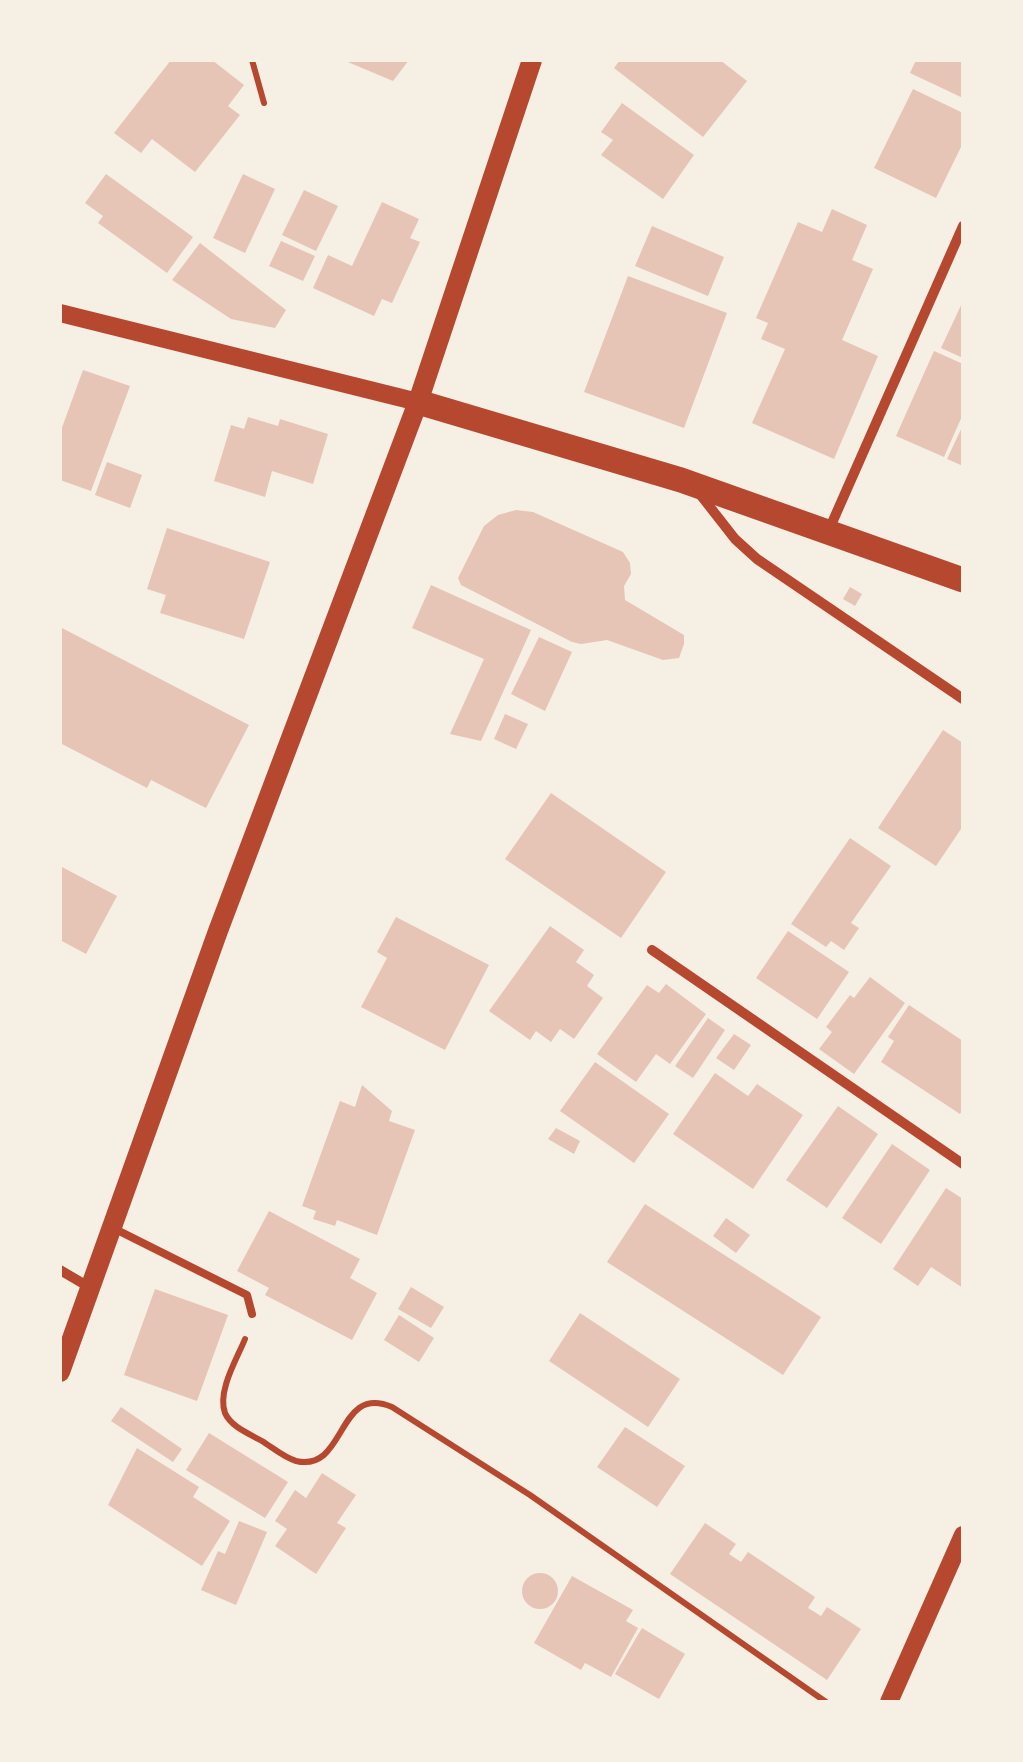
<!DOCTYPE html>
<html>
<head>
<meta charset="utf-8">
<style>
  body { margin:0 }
  #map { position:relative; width:1023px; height:1762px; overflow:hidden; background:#f6efe4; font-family:"Fira Sans Condensed",sans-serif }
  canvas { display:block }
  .frame { position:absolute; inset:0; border:62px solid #f6efe4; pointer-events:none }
</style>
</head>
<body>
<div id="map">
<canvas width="1023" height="1762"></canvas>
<div class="frame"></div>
</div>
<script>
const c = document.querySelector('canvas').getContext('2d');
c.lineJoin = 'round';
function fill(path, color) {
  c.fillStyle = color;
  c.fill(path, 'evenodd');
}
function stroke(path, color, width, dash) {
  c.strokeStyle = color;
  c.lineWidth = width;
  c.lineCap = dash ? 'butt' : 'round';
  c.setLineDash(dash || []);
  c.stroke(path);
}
fill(new Path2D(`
  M171,60H212L244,85L228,106L240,115L195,172L152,139L141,153L114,133Z
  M343,60H409L393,81Z
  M620,60H720L747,81L703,137L614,68Z
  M916,60H963V98L910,73Z
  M913,89L963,113V143L936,198L874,168Z
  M622,103L694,155L663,199L601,155L613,140L601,132Z
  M106,174L193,237L167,273L98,223L103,216L85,203Z
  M243,174L275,189L245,253L213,238Z
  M304,190L338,206L316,251L282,235Z
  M382,202L419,219L410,238L420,242L392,303L382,299L374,316L313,288L328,255L352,266Z
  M832,209L867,225L852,260L873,269L842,340L878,356L834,459L752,423L785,349L761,339L768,323L756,318L798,222L822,232Z
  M652,226L724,257L708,296L635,266Z
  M281,241L315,256L303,281L269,266Z
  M200,243L286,310L275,328L231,319L172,280Z
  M628,276L727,313L684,428L584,392Z
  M963,301V358L941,348Z
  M934,351L963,364V414L944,457L896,436Z
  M83,370L130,386L91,491L60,480V433Z
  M248,417L278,426L280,419L328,434L313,484L272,471L265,497L214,481L231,425L244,429Z
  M963,425V466L947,459Z
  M107,462L142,475L130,508L95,495Z
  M516,510L533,512L623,552L630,563L631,574L624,586L625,600L684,635V644L679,658L663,660L607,640L581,644L572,642L461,585L458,578L484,526L498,515Z
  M167,528L270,562L244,639L160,613L166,595L147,589Z
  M431,585L531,630L481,741L450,734L484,659L412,628Z
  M850,587L862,594L855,606L843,599Z
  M60,627L249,725L206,808L151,780L147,788L60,743Z
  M539,637L572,652L545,711L511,694Z
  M505,714L528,724L516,749L494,739Z
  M943,730L963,743V826L936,866L878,828Z
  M551,793L666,872L621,938L505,859Z
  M850,838L891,866L851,923L859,928L844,950L831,941L826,947L791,924Z
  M60,866L117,896L86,954L60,940Z
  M396,917L489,965L445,1050L361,1007L387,958L377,952Z
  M550,926L584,950L576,962L594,975L587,986L603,998L574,1039L560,1029L551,1042L536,1031L530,1040L489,1011Z
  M788,931L849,972L817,1019L756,978Z
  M870,977L905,1003L854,1074L819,1049L832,1032L826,1027L850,995L854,998Z
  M666,984L706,1014L670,1064L656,1054L636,1082L597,1054L647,985L659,993Z
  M909,1005L963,1041V1109L960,1114L881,1062L894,1041L888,1037Z
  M708,1018L725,1030L693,1078L675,1066Z
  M734,1034L751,1045L734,1070L716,1058Z
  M595,1062L669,1114L634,1163L560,1111Z
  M715,1073L748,1096L757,1084L803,1115L753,1189L673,1134Z
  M362,1085L392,1111L389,1121L415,1130L377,1235L337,1220L335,1226L313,1219L316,1211L302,1206L340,1101L355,1107Z
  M838,1106L878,1134L827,1208L786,1180Z
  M556,1128L580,1141L574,1154L548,1139Z
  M892,1144L930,1170L881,1244L842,1218Z
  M946,1188L963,1199V1288L931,1267L918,1286L893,1269Z
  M645,1204L821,1317L783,1375L607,1262Z
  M269,1211L360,1259L350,1278L377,1293L352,1340L265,1295L269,1288L237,1271Z
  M726,1218L750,1235L736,1253L713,1236Z
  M411,1287L444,1307L431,1328L398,1309Z
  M155,1289L228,1315L197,1401L124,1375Z
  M580,1313L680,1379L648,1427L549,1361Z
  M399,1315L434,1338L419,1362L384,1340Z
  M121,1407L182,1449L173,1462L111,1421Z
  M625,1427L685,1466L657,1507L597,1467Z
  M209,1433L288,1482L265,1518L186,1470Z
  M137,1448L199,1487L193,1497L230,1521L202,1566L108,1505Z
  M322,1473L356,1495L337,1523L346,1528L316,1574L275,1546L287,1529L275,1521L295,1490L306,1498Z
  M239,1521L267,1532L236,1605L201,1590L218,1551L225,1554Z
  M705,1523L736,1544L729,1554L741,1562L748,1552L815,1597L808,1608L821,1616L827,1607L861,1629L827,1680L670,1574Z
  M522 1591a18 18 0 1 1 36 0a18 18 0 1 1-36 0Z
  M572,1576L633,1610L626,1621L638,1628L611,1677L585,1663L581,1670L534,1643Z
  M642,1628L685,1654L659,1699L615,1674Z`), '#e6c5b7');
stroke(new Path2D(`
  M252,60L264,103
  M245,1339C237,1359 217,1391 225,1413C231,1427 250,1434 262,1441C273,1448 285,1458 296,1461C347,1473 336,1383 392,1407L530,1495L826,1702`), '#b5482f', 6);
stroke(new Path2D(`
  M115,1229L247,1295L252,1314`), '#b5482f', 8);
stroke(new Path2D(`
  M699,493L735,539L757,559L963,699
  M828,532L963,226
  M652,950L963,1164
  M60,1270L89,1287`), '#b5482f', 10);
stroke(new Path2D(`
  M60,313L418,402
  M889,1702L963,1535`), '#b5482f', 18);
stroke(new Path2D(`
  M60,1372L218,931L418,402L532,60`), '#b5482f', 20);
stroke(new Path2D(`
  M418,402L681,480L963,580`), '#b5482f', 25);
</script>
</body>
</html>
